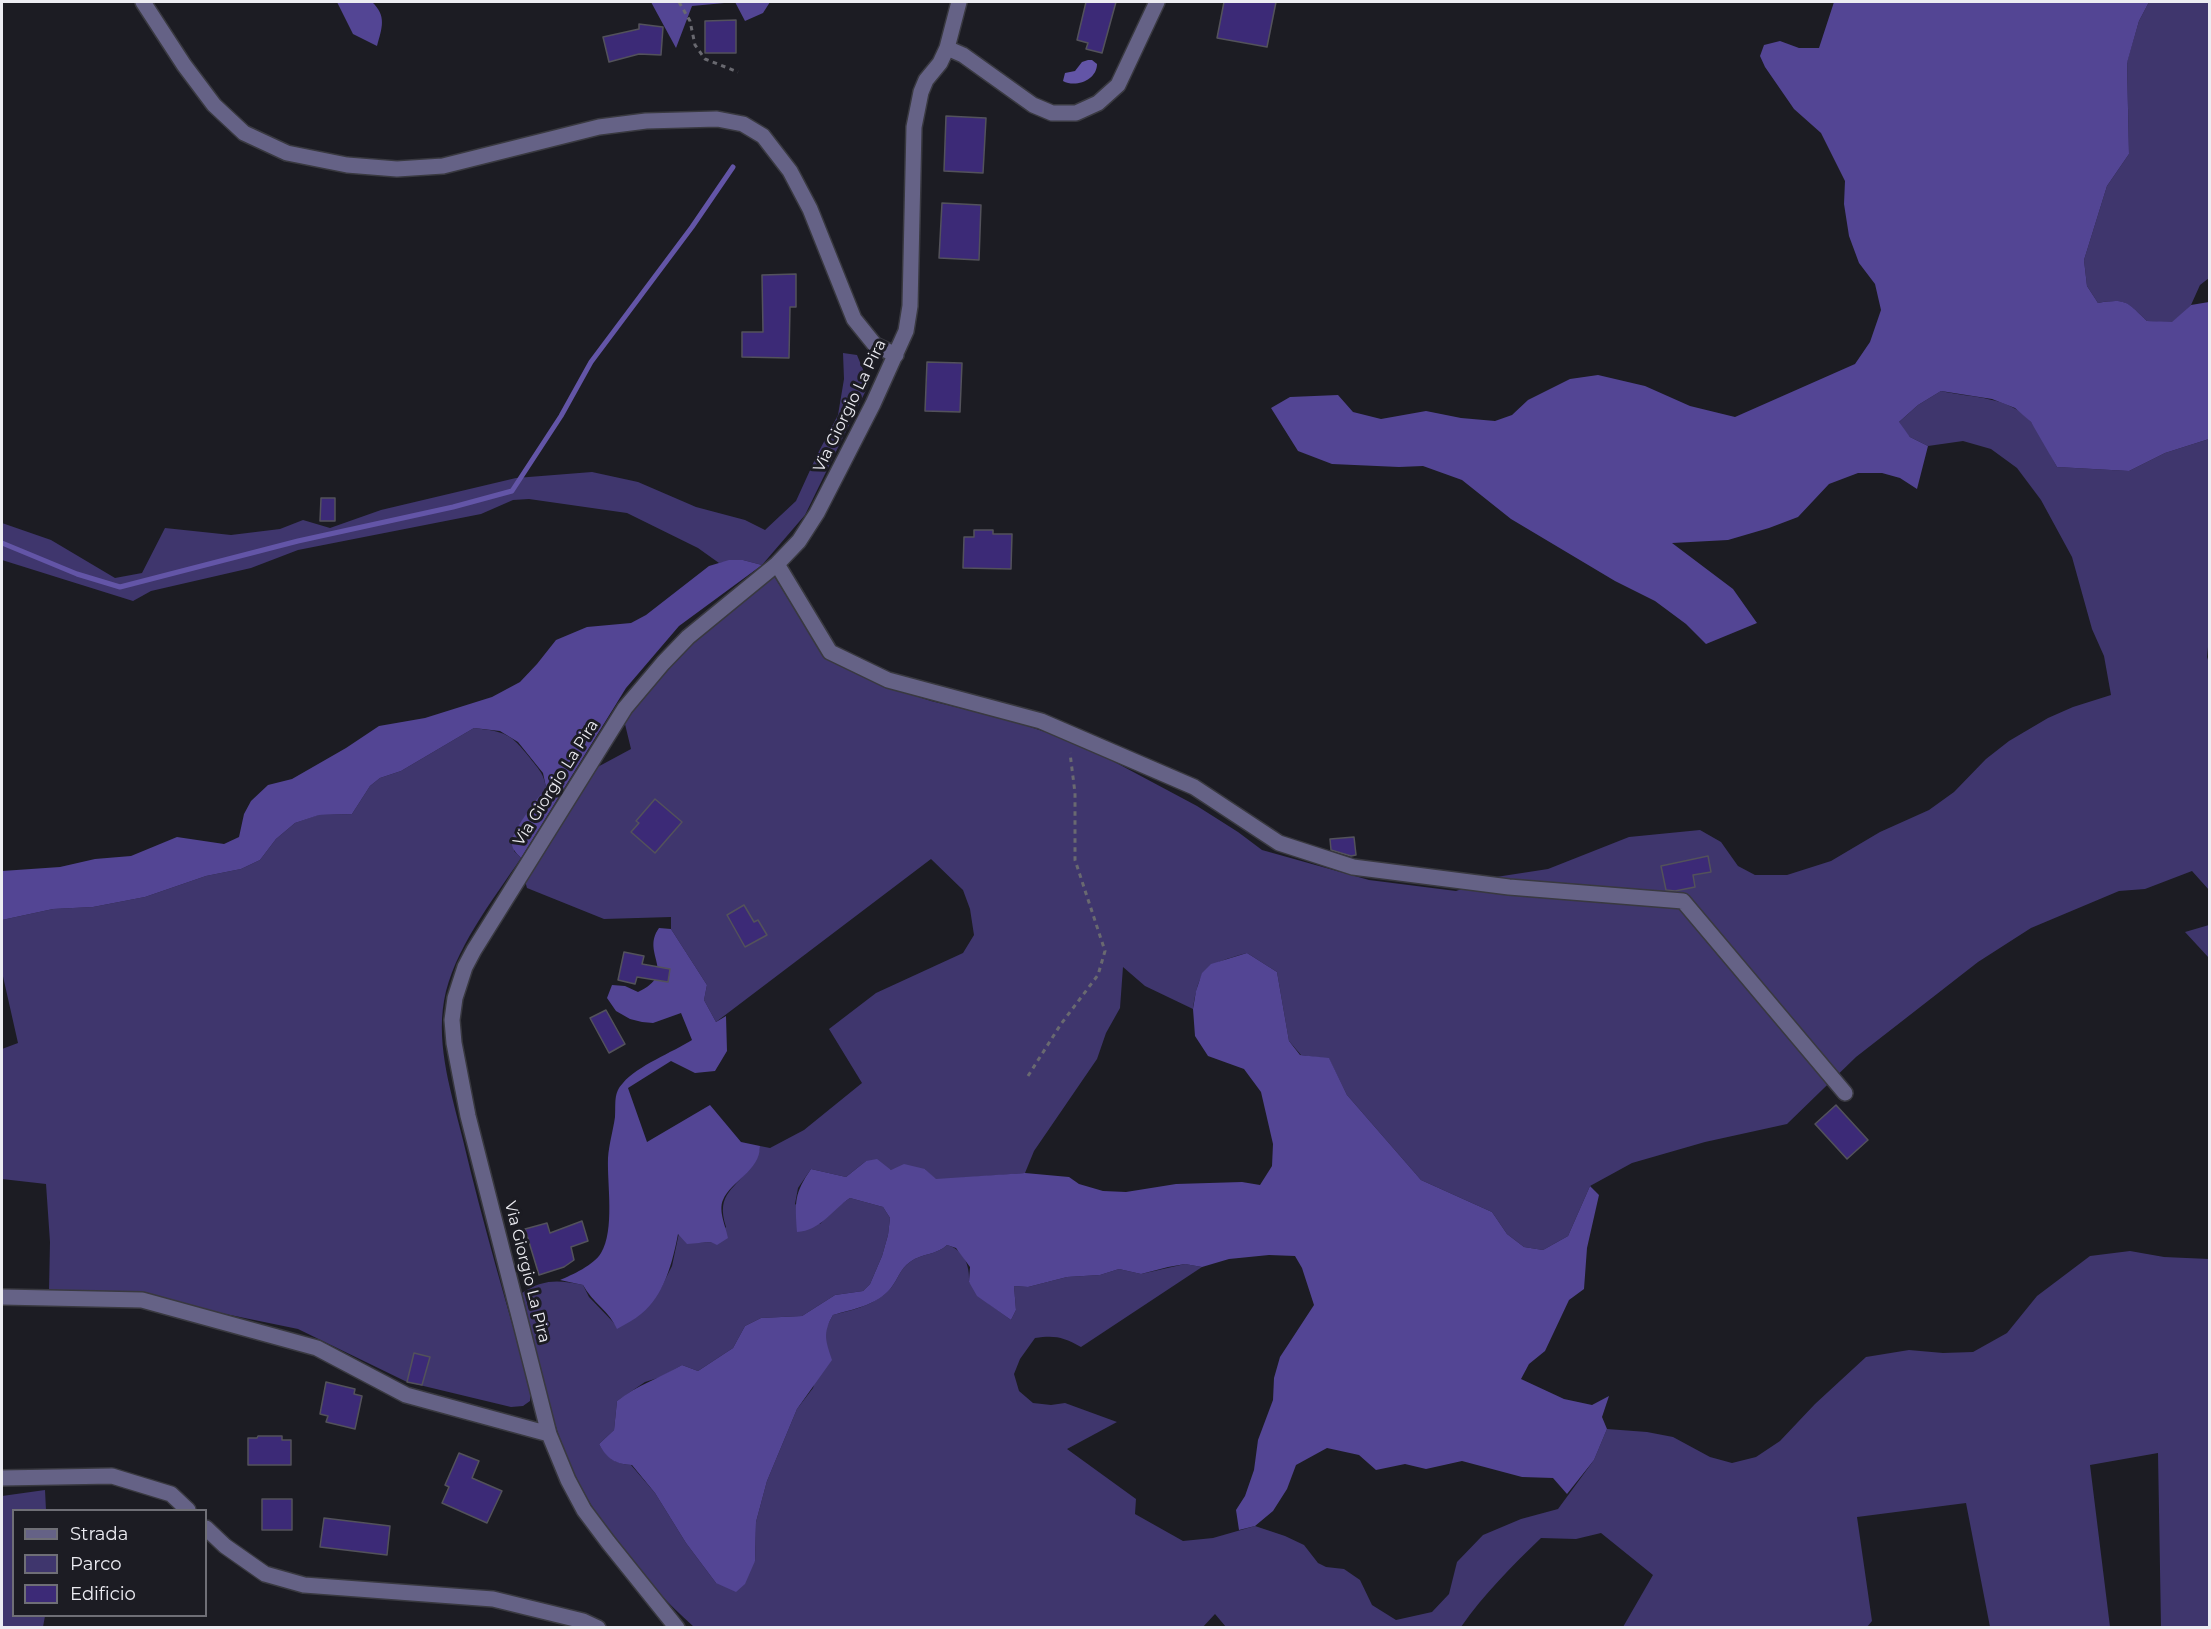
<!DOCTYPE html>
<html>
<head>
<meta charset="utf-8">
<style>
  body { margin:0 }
  #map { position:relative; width:2211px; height:1629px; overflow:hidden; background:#1c1c23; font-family:Montserrat,sans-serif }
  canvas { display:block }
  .frame { position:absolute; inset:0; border:3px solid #ececf2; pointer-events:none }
  .legend { position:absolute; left:12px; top:1509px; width:195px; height:108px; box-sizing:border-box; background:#1c1c23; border:2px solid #6f6f76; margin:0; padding:8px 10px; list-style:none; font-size:18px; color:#ececf2 }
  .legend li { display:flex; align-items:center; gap:12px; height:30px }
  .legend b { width:30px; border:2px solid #6f6f76 }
</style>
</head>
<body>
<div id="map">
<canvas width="2211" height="1629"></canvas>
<div class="frame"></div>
<ul class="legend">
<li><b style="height:8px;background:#656286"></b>Strada</li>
<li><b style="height:16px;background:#3f366d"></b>Parco</li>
<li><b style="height:16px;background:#3c2a77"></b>Edificio</li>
</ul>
</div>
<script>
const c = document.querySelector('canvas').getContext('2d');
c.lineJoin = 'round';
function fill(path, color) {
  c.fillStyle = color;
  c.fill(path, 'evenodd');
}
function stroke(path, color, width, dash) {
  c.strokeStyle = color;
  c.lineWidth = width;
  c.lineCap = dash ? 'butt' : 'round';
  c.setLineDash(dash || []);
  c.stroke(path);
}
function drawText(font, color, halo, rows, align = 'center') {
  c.font = font + ' Montserrat,sans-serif';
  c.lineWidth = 6;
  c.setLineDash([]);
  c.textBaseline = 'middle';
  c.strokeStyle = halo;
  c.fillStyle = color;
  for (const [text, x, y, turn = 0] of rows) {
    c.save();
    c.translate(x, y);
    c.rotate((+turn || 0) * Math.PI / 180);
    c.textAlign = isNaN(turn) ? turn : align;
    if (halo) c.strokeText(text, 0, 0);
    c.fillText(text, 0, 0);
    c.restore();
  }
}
fill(new Path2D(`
  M2149,2H2209V278L2200,285L2191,305L2172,323L2147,321C2127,302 2126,298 2098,303L2087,286L2084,260L2107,186L2129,154L2127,62L2139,21Z
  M843,353L857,355L869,384L805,515L762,565L743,560L719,563L698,548L627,513L529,499L513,500L481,514L298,550L251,568L151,591L133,601L2,560V523L51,540L115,578L142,573L165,528L231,535L280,529L303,520L330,528L381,510L516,478L592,472L638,482L696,507L745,520L765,530L796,501L817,455L838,415L844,379Z
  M1941,391C1972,398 2010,396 2031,422C2042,435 2049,453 2057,467L2129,471L2165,453L2209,439L2210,627L2207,657L2210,666L2209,890L2192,871L2145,889L2119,891L2031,928L1978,962L1856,1057L1787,1124L1705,1142L1632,1163L1590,1186L1568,1236L1543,1250L1524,1247L1507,1234L1492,1212L1421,1180L1347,1095L1329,1059L1301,1055L1289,1041L1277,972L1247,953C1206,965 1200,965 1193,1009L1145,986L1123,967L1120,1008L1106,1033L1097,1059L1034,1151L1025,1173L936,1180L925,1169L891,1170L866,1161L846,1177L811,1169L798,1188L795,1204L820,1224L835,1208L850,1198L883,1207L890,1218L888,1235L882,1256L870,1284L863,1291L835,1295L802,1316L761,1318L745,1326L733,1348L698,1371L682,1365L661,1377L645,1382L617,1401L614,1430L599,1444C607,1458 615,1464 631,1465L655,1493L686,1543L716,1583L755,1561L756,1522L767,1481L797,1409L813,1388L826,1342V1328L833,1315C853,1310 876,1305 891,1288C898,1279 900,1269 910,1262C922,1253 937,1255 947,1245C964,1250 970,1265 969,1282L989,1304L1011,1320L1016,1310L1014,1286L1028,1287L1067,1277L1100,1275L1119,1269L1141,1274L1185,1264L1202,1267L1081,1347C1063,1337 1055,1335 1035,1338L1020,1359L1014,1374L1019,1391L1033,1403L1051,1405L1065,1403L1117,1422L1067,1449L1136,1499L1135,1514L1183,1541L1213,1538L1255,1526L1285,1536L1304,1545L1318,1563L1326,1567L1344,1569L1360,1580L1372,1605L1396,1620L1432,1612L1449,1594L1457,1562L1483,1535L1521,1519L1558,1509L1594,1460L1607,1429L1647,1432L1673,1437L1710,1457L1732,1463L1756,1457L1780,1441L1815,1404L1866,1357L1909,1350L1943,1353L1973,1352L2007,1333L2037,1296L2090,1256L2130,1251L2164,1257L2209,1259V1627H2161L2158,1453L2090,1465L2110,1627H1990L1966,1503L1857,1517L1872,1621L1867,1627H1623L1653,1575L1601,1533L1576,1539L1541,1538C1512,1566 1484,1594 1461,1627H1226L1215,1614L1202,1628L694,1627C641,1579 591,1519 565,1452C545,1401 535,1345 522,1293C544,1279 558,1280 583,1285L589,1297L616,1325L661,1288L672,1266L679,1233L700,1243L711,1242L726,1227C715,1192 736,1190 752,1164C756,1157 760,1153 760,1146L770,1148L804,1130L862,1083L829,1029L876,993L963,953L974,935L970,909L963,890L931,859L716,1022L704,1000L707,985L671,929V917L604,919L527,888L525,881L592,770L631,749L624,720L657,675L722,614L774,576L822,653L840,665L879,684L931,701L1009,720L1079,743L1197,806L1238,832L1262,850L1369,880L1456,891L1496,877L1548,869L1629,837L1700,830L1721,842L1738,866L1755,875H1787L1831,861L1880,832L1929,810L1954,792L1986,759L2009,741L2048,718L2073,707L2111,695L2104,656L2092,629L2072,557L2041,500L2017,468L1991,449L1963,441L1928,446L1910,437L1898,423L1918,405Z
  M474,728C506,732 510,733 530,758C539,770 543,772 546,787L520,824L514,851L521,858C493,900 453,950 444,1001C436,1047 452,1095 463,1140C483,1224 507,1306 531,1389L530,1401L523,1406L511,1407L407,1382L298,1329L143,1297L49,1291L50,1242L46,1184L2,1179V1049L18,1043L2,972V920L53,909L93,907L145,897L206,876L241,869L260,860L276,839L295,823L318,815L352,814L370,786L380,778L401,771Z
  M2209,925H2210L2209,958L2185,932Z
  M45,1490L46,1510H14V1616H45L43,1627H2V1496Z`), '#3f366d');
fill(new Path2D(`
  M337,2H372C387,16 382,28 377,46L353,34Z
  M651,2H770L763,13L745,21L735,2L692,6L676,48Z
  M1834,2H2149L2139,21L2127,63L2129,154L2107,186L2084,260L2087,286L2098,303C2127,298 2127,302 2147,321L2172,322L2191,305L2209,302V439L2165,453L2129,471L2057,467L2031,422L2015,408L1992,399L1941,391L1918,405L1899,422L1910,437L1928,446L1917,489L1900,478L1882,473H1858L1829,484L1798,517L1769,528L1728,540L1672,543L1733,589L1757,623L1706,644L1686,624L1655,601L1615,581L1511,519L1462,480L1423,466L1399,467L1332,464L1298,451L1271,408L1290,397L1338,395L1353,412L1381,419L1426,411L1461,418L1495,421L1512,415L1528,400L1570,379L1598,375L1645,386L1690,406L1735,417L1855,364L1870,342L1881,310L1875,284L1859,263L1849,236L1844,204L1845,181L1821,133L1794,109L1765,67L1760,56L1764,45L1780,41L1799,48H1819Z
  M729,560H743L762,565L679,626L626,688L521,858C516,853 511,848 512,841C514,828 538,798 546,787L543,773L518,742L500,731L474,728L401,771L380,778L370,786L352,814L319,815L295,823L276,839L260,860L241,869L206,876L145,897L93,907L53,909L2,920V871L60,867L95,859L131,856L177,837L224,844L239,837L244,814L251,801L268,785L292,779L346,748L379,726L425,718L492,697L520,682L537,664L556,640L587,627L631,623L646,615L709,566Z
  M659,928L671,929L707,985L704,1000L716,1022L726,1016L727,1051L715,1071L695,1073L671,1061L628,1088L647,1142L710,1105L741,1142L760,1146C760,1171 731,1181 723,1200C718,1211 726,1227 728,1238L717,1245L711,1242L687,1244L678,1234C673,1261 664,1296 641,1314C634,1320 625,1324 617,1329C610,1312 592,1302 583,1285L560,1280C572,1275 594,1265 601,1253C615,1230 607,1184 608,1158C609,1144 613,1131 615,1117C616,1104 613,1093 623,1083C637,1066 673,1052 692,1040L681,1013L653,1023L642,1022L630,1019L616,1011L607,998L612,985L625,986L638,992C679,973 640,954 659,928Z
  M1247,953L1277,972L1289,1041L1300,1055L1329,1058L1347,1095L1421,1180L1492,1212L1507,1234L1524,1247L1543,1250L1568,1236L1590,1186L1599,1195L1587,1248L1584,1289L1569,1300L1545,1351L1529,1364L1521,1379L1564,1399L1592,1405L1609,1396L1602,1417L1607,1429L1594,1460L1567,1494L1553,1478L1522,1477L1462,1461L1426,1469L1405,1464L1376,1470L1359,1455L1327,1448L1296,1465L1287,1489L1273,1511L1255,1526L1239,1530L1236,1510L1245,1496L1254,1470L1258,1440L1273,1400L1274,1378L1280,1357L1314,1305L1302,1268L1295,1256L1269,1255L1229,1259L1202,1267L1185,1264L1168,1267L1141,1274L1119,1269L1100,1275L1067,1277L1028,1287L1014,1286L1016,1310L1011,1320L977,1296L969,1282L970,1267L956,1248L947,1245C937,1255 922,1253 910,1262C900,1269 898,1279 891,1288C876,1306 853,1309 833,1315C822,1334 826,1341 832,1360L797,1409L767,1481L756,1522L755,1561L745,1584L736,1592L716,1583L686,1543L655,1493L632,1465C615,1464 607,1459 599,1444L614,1430L617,1401C637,1385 660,1378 682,1365L698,1371L733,1348L745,1326L761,1318L802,1316L835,1295L863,1291L870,1284L882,1256L888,1235L890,1218L883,1207L850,1198C832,1210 820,1231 797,1232C795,1201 794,1194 811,1169L846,1177L866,1161L877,1159L891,1170L904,1164L925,1169L936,1179L1025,1173L1069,1177L1079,1184L1103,1191L1126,1192L1176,1184L1242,1182L1260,1185L1272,1166L1273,1144L1261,1092L1244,1069L1208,1056L1195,1036L1193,1009L1196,991L1202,973L1211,964Z`), '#534594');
fill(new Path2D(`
  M1088,60H1092L1097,64C1097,80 1076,88 1063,81L1065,73L1075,71L1082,62Z`), '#6355a7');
stroke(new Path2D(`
  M2,543L77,574L120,587L298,541L453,507L512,491L561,416L591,362L692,227L733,167`), '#6355a7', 5);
const building = new Path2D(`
  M1086,2H1116L1102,53L1086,49L1088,43L1077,40Z
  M1224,2H1276L1267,47L1217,38Z
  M736,20V53H705V21Z
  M639,24L663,27L661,55L639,54L609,62L603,37L639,29Z
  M946,116L986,118L983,173L944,171Z
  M942,203L981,205L979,260L939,258Z
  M796,274V307H790L789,358L742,357V332H763L762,275Z
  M927,362L962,363L960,412L925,411Z
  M321,498H335V521H320Z
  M974,530H993V534H1012L1011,569L963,568L964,537H974Z
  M655,799L682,822L655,853L631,832L639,823L636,821Z
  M1354,837L1356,855L1351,856L1331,850L1330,839Z
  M1708,856L1711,872L1693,875L1695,887L1675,891L1666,890L1661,866Z
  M744,905L754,922L758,920L767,935L745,947L727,915Z
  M624,952L644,956L642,964L670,969L668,982L637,977L635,984L618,980Z
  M606,1010L625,1044L609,1053L590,1018Z
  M1836,1105L1868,1140L1847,1159L1815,1124Z
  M582,1221L588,1241L571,1247L574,1260L564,1267L539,1275L525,1229L547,1223L550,1233Z
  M414,1353L430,1357L422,1385L407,1382Z
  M326,1382L355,1389L354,1394L362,1396L355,1429L326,1422L328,1416L320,1414Z
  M258,1436H282V1440H291V1465H248V1438H257Z
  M459,1453L479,1461L472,1478L502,1491L487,1523L442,1503L449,1487L445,1485Z
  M262,1499H292V1530H262Z
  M324,1518L390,1526L387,1555L320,1547Z`);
fill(building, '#3c2a77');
stroke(building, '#53525b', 1.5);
const minor = new Path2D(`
  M143,2L184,65L214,105L244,133L287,153L347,165L397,169L443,166L599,127L646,121L717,119L743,124L763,136L790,171L810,209L854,319L875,345L896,355
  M947,48L963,55L1033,105L1052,113H1076L1098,103L1118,85L1157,2
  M777,564L830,652L888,680L1041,721L1194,787L1279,843L1353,867L1509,887L1683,901L1845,1093
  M2,1297L142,1300L317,1348L406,1395L549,1434
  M2,1478L112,1476L171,1494L188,1510
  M206,1528L225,1546L265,1574L304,1585L493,1599L583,1621L598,1628
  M677,1628L608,1542L584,1510L568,1480L549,1434L468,1116L454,1043L452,1020L455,998L465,967L474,950L625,708L663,663L688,637L777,564L799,541L817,513L873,404L906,331L910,306L914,127L921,92L926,80L940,63L947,48L959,2`);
stroke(minor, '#393940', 18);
stroke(new Path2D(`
  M679,2L690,21L695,45L705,59L738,72
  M1028,1076L1061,1024L1098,975L1105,951L1075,860V793L1070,753`), '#696970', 3, [4.5, 4.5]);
stroke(minor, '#656286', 15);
drawText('16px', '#ececf2', '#1c1c23', [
  ["Via Giorgio La Pira",850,406,-64],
  ["Via Giorgio La Pira",556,783,-58],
  ["Via Giorgio La Pira",527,1272,76]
]);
</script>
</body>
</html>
